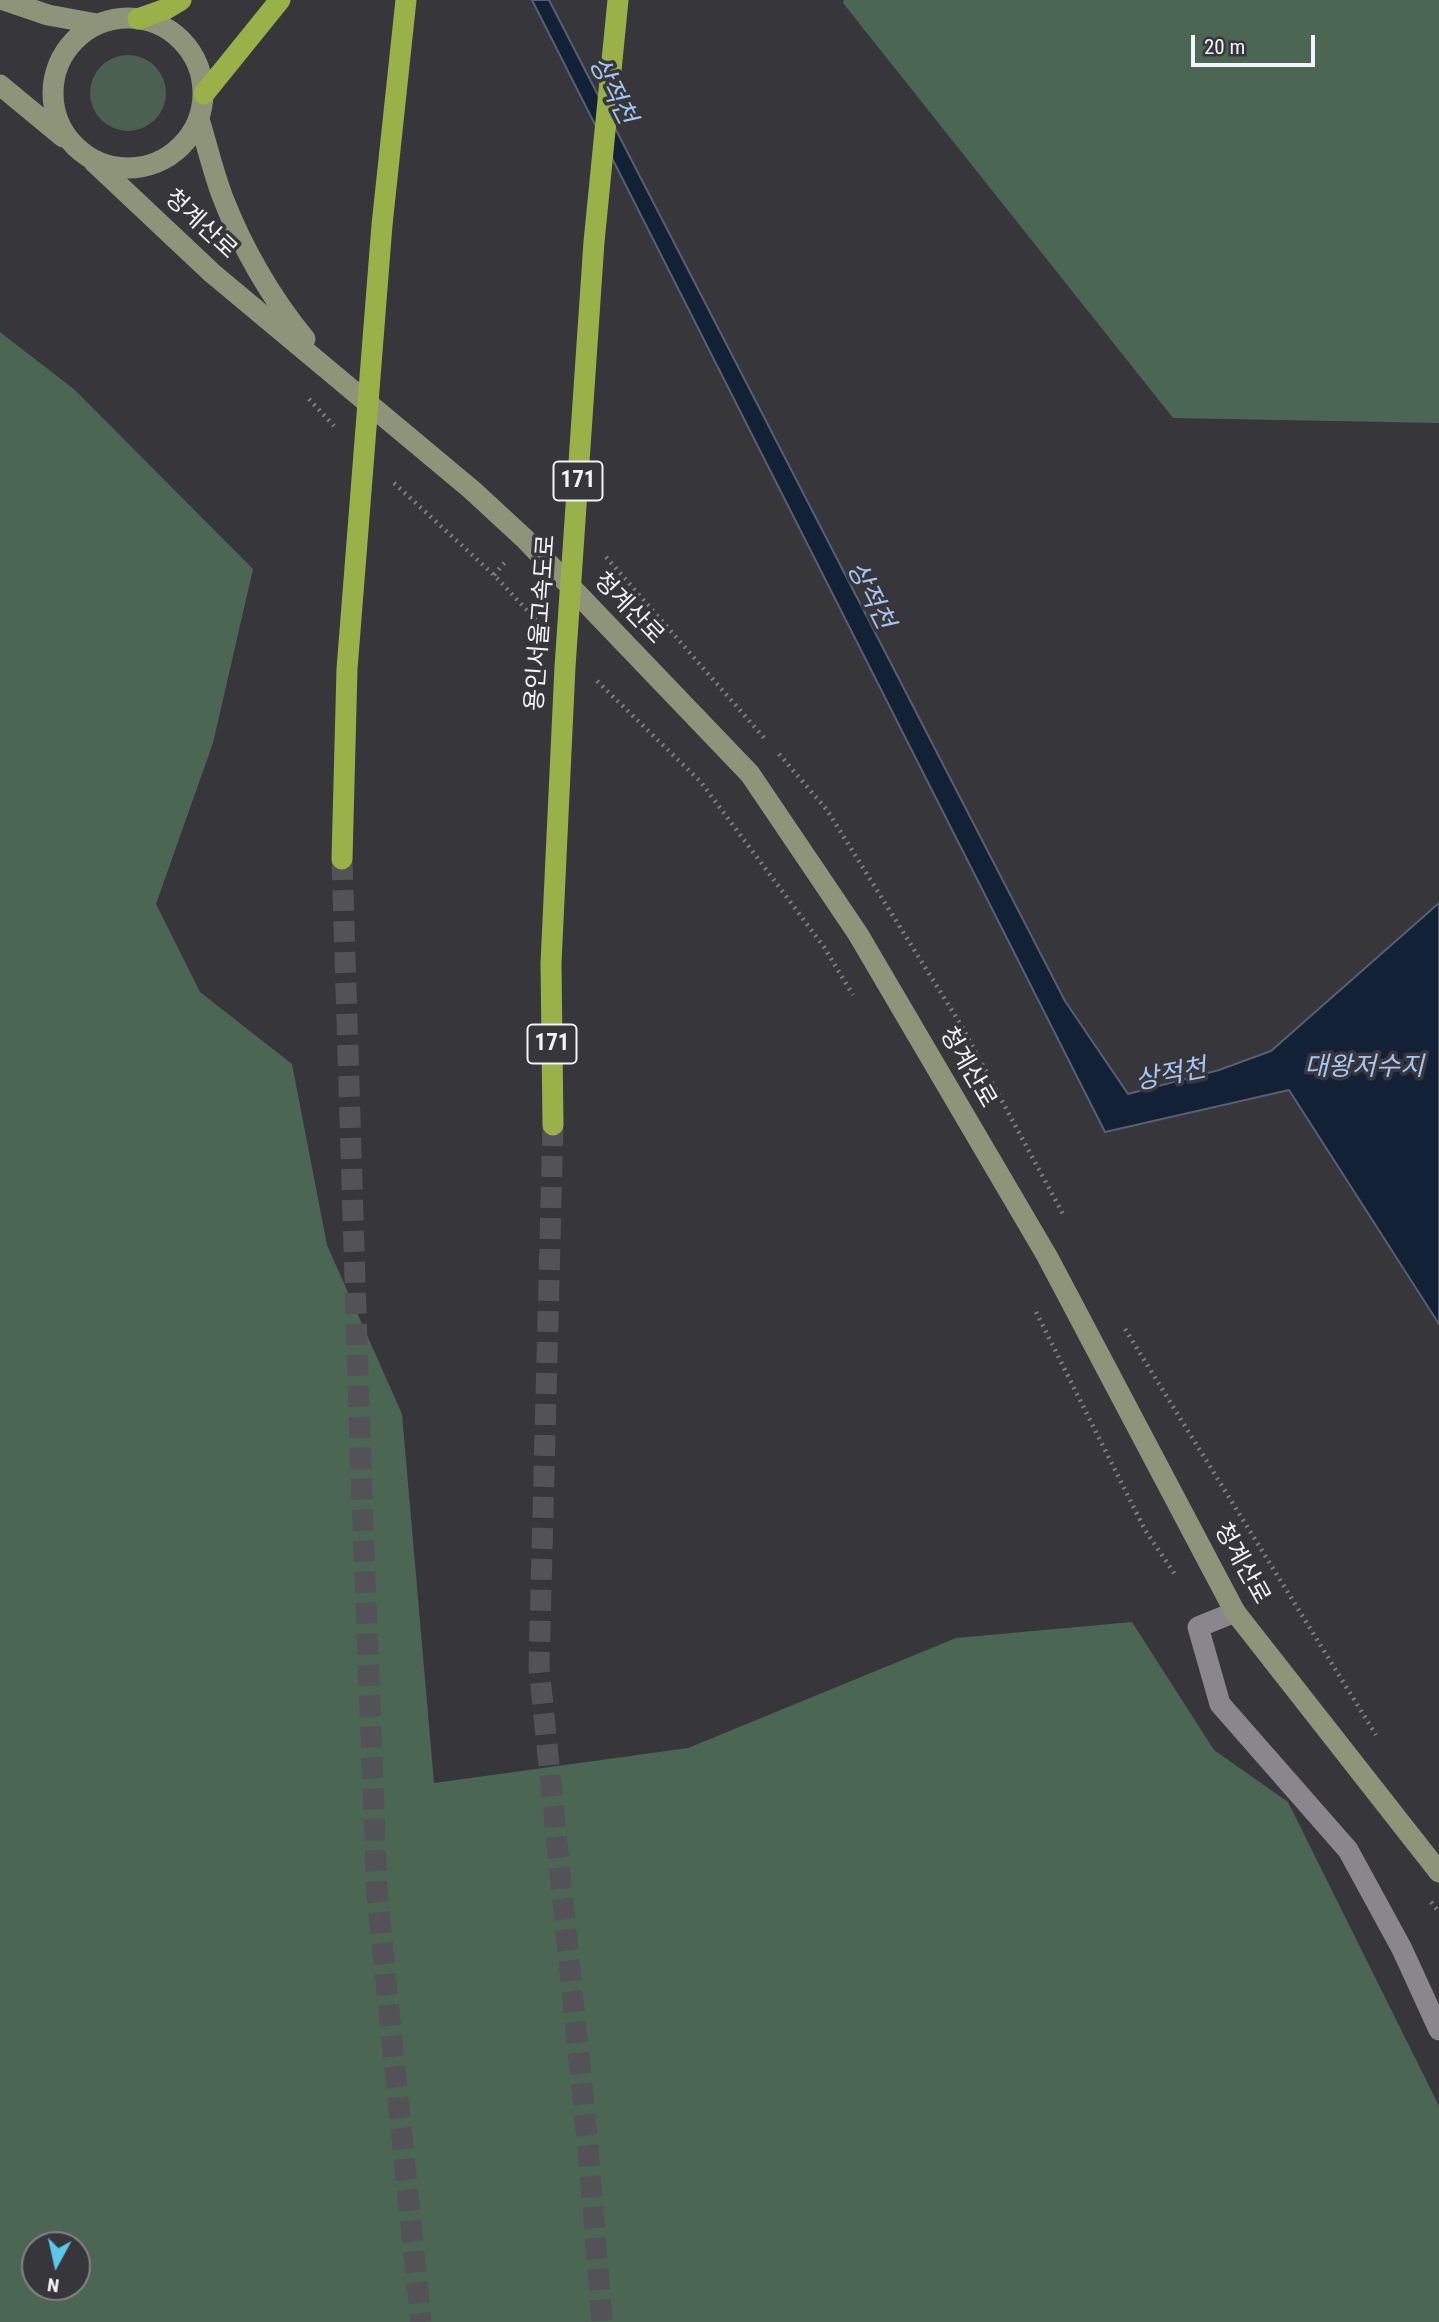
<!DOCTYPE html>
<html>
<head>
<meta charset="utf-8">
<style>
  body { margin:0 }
  #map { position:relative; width:1439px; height:2322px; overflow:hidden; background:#37363b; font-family:"Roboto Condensed",sans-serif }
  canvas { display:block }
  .north { position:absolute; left:21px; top:2231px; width:70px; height:70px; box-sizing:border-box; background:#37363b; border:2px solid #838286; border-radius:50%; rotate:188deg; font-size:19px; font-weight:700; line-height:28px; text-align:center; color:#f4f3f7 }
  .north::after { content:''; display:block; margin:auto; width:24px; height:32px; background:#5cc7e8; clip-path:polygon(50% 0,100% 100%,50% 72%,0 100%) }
  .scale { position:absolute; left:1191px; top:35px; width:124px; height:32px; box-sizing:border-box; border:4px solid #f4f3f7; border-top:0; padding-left:9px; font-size:21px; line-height:24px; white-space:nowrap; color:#f4f3f7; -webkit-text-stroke:5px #37363b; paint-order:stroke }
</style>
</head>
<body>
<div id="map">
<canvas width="1439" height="2322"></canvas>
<div class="north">N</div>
<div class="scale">20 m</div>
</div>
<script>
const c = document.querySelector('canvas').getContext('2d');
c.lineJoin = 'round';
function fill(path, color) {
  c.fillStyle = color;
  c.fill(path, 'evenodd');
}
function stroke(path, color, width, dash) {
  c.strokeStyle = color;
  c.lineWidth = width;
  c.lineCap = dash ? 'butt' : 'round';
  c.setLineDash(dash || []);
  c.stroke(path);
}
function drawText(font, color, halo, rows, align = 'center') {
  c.font = font + ' "Roboto Condensed","Noto Sans KR",sans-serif';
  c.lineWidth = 7;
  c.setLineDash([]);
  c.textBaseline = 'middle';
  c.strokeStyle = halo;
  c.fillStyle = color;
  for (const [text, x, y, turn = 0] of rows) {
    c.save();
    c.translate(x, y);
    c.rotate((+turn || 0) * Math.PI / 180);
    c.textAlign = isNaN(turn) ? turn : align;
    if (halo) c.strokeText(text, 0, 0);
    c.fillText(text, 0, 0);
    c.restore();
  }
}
fill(new Path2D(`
  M90 93a38 38 0 1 1 76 0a38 38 0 1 1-76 0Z`), '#4c6051');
fill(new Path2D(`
  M844,0H1439V423L1173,418L843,3Z
  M0,332L75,390L253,569L213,743L156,904L200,992L292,1064L327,1245L402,1414L434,1783L688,1748L956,1638L1132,1622L1214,1750L1288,1802L1439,2106V2322H0ZM77,2245V2287H35V2245Z`), '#4b6652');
const water = new Path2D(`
  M532,0H549L1065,1001L1128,1094L1219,1070L1271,1051L1439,903V1324L1289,1090L1105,1132Z`);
fill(water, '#122136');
stroke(water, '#566070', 2);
stroke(new Path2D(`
  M342,859L361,1473L377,1894L421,2322
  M553,1125L539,1667L588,2147L602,2322`), '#535257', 21, [21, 10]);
stroke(new Path2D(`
  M309,399L334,426
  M394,483L494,575L536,620
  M606,557L766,740
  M494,575L505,562
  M597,681L700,781L824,947L853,995
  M779,754L827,810L961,1025L1064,1216
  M1036,1312L1145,1530L1176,1576
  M1125,1329L1376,1735
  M1431,1902L1439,1912`), '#7d7c81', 4.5, [2, 5]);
stroke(new Path2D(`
  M1235,1612L1198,1627L1220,1704L1348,1850L1402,1949L1439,2030`), '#89878d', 21);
stroke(new Path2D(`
  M4,0L48,15L97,24
  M53 93a75 75 0 1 1 150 0a75 75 0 1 1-150 0Z
  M0,85L63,137
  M199,119C207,145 213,172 223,198C242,247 271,298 305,339
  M93,161L212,273L472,490L525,539L750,774L858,934L1047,1256L1235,1612L1439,1872`), '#8e9479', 21);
stroke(new Path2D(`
  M138,19L166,9L181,0
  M204,94L280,0
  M342,859L347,669L382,225L406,0
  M553,1125L551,963L565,667L594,242L618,0`), '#9ab14a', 21);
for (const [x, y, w] of [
  [578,481,49],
  [552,1044,49]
]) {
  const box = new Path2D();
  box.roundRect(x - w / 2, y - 19.5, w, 39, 5);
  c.fillStyle = '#37363b';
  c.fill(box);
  stroke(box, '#f4f3f7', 2);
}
drawText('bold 23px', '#f4f3f7', null, [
  ["171",578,481],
  ["171",552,1044]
]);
drawText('24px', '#f4f3f7', '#37363b', [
  ["청계산로",200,225,43],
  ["청계산로",628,609,46],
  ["용인서울고속도로",542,623,-86],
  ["청계산로",967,1068,60],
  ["청계산로",1241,1564,61]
]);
drawText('italic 26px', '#a5c6f4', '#37363b', [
  ["상적천",611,91,63],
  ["상적천",869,596,63],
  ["대왕저수지",1364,1068],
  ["상적천",1171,1076,-11]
]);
</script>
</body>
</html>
